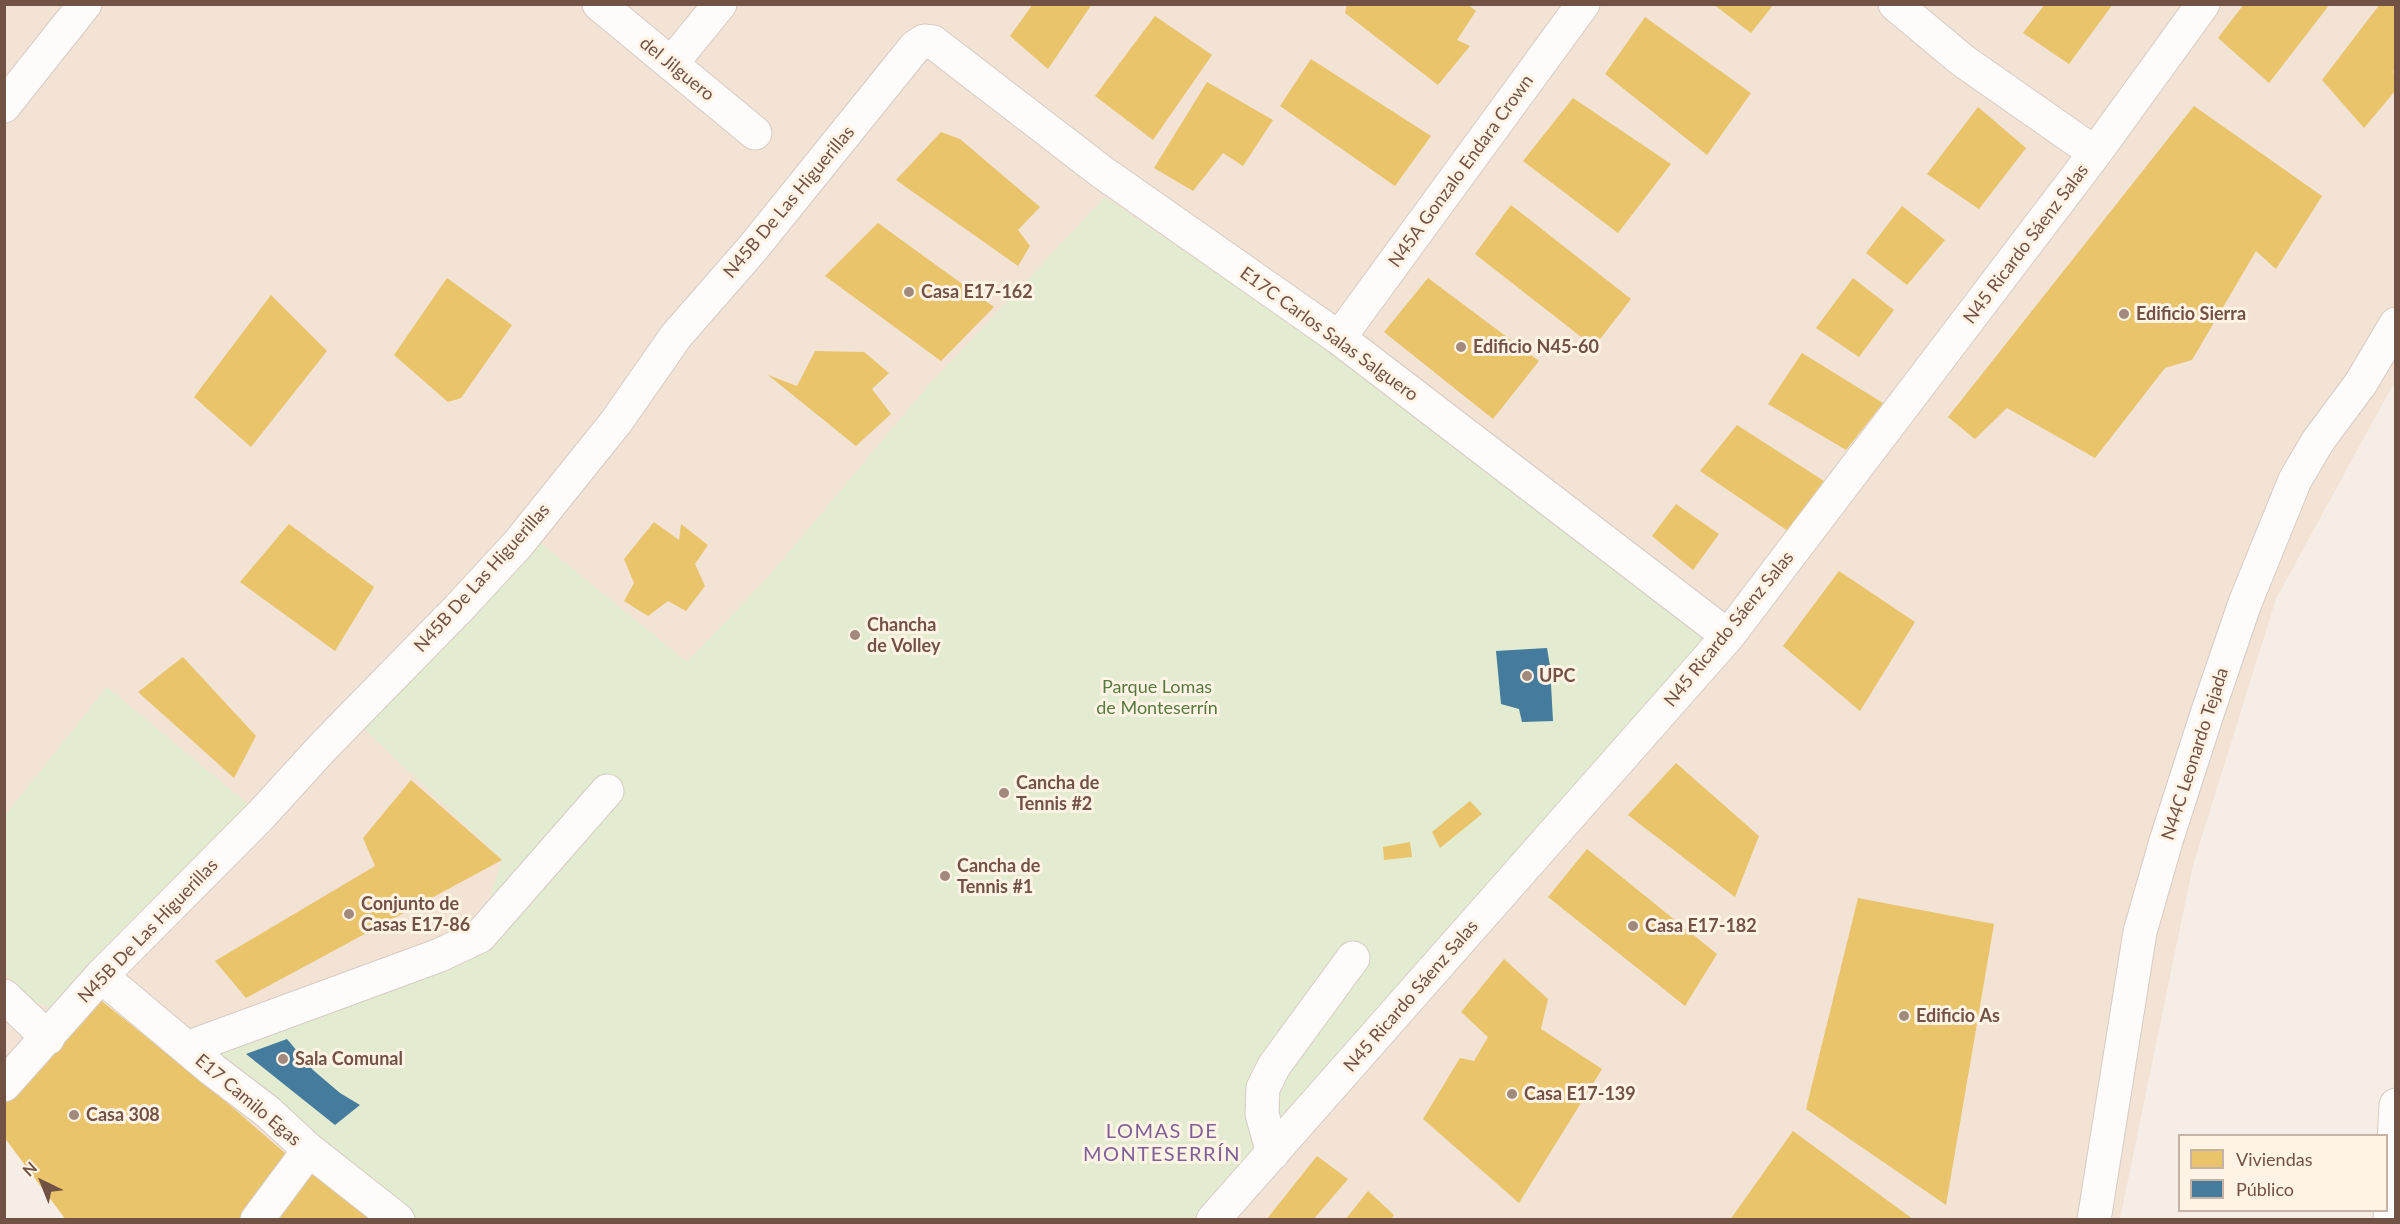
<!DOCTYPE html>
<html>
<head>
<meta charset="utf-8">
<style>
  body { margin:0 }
  #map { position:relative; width:2400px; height:1224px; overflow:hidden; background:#f6eee6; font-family:Lato,sans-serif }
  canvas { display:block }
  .frame { position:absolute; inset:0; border:6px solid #735246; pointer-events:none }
  .legend { position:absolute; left:2178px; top:1134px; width:210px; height:78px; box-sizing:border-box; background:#fff3e6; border:2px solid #c7b3a6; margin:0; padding:8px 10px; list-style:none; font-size:18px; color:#735246 }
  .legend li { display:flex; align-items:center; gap:12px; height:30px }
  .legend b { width:30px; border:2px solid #c7b3a6 }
  .north { position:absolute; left:12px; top:1152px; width:60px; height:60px; -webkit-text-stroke:4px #fff3e6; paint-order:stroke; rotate:317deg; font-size:16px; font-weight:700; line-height:24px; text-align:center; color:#735246 }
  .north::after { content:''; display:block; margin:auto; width:21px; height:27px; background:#735246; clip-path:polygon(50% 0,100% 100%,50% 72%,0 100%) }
</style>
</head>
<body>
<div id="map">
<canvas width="2400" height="1224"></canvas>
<div class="frame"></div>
<ul class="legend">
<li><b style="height:16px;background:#e9c46a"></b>Viviendas</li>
<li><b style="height:16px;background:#457b9d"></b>Público</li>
</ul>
<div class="north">N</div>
</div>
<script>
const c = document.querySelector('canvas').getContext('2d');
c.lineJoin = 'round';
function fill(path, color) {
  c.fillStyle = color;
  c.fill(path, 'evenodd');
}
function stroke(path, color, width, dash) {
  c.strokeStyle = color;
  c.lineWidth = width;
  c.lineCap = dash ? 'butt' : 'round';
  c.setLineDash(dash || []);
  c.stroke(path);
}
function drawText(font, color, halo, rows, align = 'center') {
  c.font = font + ' Lato,sans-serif';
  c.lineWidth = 6;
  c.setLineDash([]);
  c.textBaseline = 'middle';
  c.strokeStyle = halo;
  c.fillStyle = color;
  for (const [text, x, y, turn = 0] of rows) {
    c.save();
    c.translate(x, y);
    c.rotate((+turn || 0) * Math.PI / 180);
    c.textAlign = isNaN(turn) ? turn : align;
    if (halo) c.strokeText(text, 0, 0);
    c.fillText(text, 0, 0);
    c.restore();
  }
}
fill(new Path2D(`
  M5,5H2395V381L2276,599L2193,865L2120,1219H70L107,1164L190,1048L113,980L5,1085Z`), '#f2e3d5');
fill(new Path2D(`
  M1105,197L1529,486L1728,636L1213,1219H415L195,1048L478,934L502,860L357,722L527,532L687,662L769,576L928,386Z
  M107,687L261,815L67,1015L28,999L5,973L4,817Z`), '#e3ecd0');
fill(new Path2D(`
  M1033,4H1092L1048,69L1010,36Z
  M1347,4H1467L1476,11L1457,40L1470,46L1438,85L1345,13Z
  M1713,4H1774L1751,33Z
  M2045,4H2113L2069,64L2023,33Z
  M2244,4H2330L2269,83L2218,38Z
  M2380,4H2396V68L2393,72L2396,75V90L2364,128L2322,80Z
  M1155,16L1212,55L1153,140L1095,96Z
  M1645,17L1751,93L1707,155L1605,74Z
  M1311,59L1431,136L1395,186L1280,106Z
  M1207,82L1273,120L1243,166L1223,153L1193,191L1154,168Z
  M1573,98L1671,164L1618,233L1523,161Z
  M2194,106L2322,196L2276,269L2256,251L2192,360L2165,368L2095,458L2007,408L1975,439L1948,417Z
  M1978,107L2026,148L1979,209L1927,174Z
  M941,132L960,139L1040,207L1018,230L1030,246L1018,266L896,180Z
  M1511,205L1631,299L1594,347L1475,254Z
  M1902,206L1945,240L1907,285L1866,253Z
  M878,223L994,307L941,361L825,276Z
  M447,278L512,325L461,398L448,402L394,355Z
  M1428,278L1539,361L1493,419L1384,332Z
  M1853,278L1894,310L1859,357L1816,328Z
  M271,295L327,351L251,447L194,397Z
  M815,351L864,352L889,373L872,389L891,414L856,446L768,375L797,386Z
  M1802,353L1883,403L1846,450L1768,404Z
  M1737,425L1824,481L1788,531L1700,471Z
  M1676,504L1719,534L1693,570L1652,536Z
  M654,522L679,540L681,524L708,545L695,564L705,586L686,611L668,601L648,616L624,601L634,583L624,559Z
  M289,524L374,587L335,651L240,582Z
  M1839,571L1915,622L1860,711L1783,646Z
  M183,657L256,736L234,778L138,692Z
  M1676,763L1759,836L1735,897L1628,815Z
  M411,780L502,860L246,998L215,961L375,866L363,838Z
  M1470,801L1482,814L1440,848L1432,832Z
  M1410,842L1412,857L1384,860L1383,847Z
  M1587,849L1717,954L1685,1006L1548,897Z
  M1858,898L1994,924L1946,1205L1806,1109Z
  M1504,959L1548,999L1541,1029L1602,1069L1519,1203L1423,1119L1460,1058L1474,1061L1488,1037L1461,1012Z
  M97,997L217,1094L294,1161L249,1220H66L4,1137V1093Z
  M1793,1131L1914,1220H1730Z
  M1317,1156L1348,1179L1313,1220H1266Z
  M303,1168L358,1207L376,1220H266Z
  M1368,1191L1394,1215L1390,1220H1345Z`), '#e9c46a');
fill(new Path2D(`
  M1547,648L1550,666L1553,721L1522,722L1519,709L1501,704L1496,651Z
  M287,1039L313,1070L340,1093L360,1105L335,1125L246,1054Z`), '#457b9d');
const minor = new Path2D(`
  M599,4L755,133
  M1895,4L1962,60L2095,153
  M671,64L720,4
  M4,106L85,4
  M1339,338L1583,4
  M101,976L213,1070L268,1112L309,1150L398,1220
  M4,996L48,1038
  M187,1048L440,955L480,936L607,791
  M4,1085L101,976L261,815L323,747L458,609L518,544L616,422L676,336L752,249L915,47L924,41L933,42L1102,172L1339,338L1728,636
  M1273,1153L1262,1114L1263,1088L1274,1066L1353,958
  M257,1220L309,1150
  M1213,1220L1728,636L2095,153L2203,4
  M2094,1220L2140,932L2166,841L2208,711L2245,603L2295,480L2318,441L2361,383L2396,324
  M2390,1220L2396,1105`);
stroke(minor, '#d7cbc4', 35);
stroke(minor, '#fefcfb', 33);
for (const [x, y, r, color] of [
  [909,292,6,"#a1897e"],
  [2124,314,6,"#a1897e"],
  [1461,347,6,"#a1897e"],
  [855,635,6,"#a1897e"],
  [1527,676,6,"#a1897e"],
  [1004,793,6,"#a1897e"],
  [945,876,6,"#a1897e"],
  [349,914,6,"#a1897e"],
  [1633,926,6,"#a1897e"],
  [1904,1016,6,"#a1897e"],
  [283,1059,6,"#a1897e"],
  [1512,1094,6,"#a1897e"],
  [74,1115,6,"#a1897e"]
]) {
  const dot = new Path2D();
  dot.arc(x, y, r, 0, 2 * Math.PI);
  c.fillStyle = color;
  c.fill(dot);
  stroke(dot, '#fff3e6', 2);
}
drawText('18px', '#735246', '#fff3e6', [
  ["del Jilguero",677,69,39],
  ["N45A Gonzalo Endara Crown",1461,171,-54],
  ["N45B De Las Higuerillas",789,202,-50],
  ["N45 Ricardo Sáenz Salas",2026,244,-53],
  ["E17C Carlos Salas Salguero",1329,334,36],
  ["N45B De Las Higuerillas",482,578,-48],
  ["N45 Ricardo Sáenz Salas",1729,629,-51],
  ["N44C Leonardo Tejada",2195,754,-72],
  ["N45B De Las Higuerillas",148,931,-46],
  ["N45 Ricardo Sáenz Salas",1411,996,-49],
  ["E17 Camilo Egas",248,1100,40]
]);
drawText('bold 18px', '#735246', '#fff3e6', [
  ["Casa E17-162",921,292],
  ["Edificio Sierra",2136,314],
  ["Edificio N45-60",1473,347],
  ["Chancha",867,625],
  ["de Volley",867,646],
  ["UPC",1539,676],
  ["Cancha de",1016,783],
  ["Tennis #2",1016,804],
  ["Cancha de",957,866],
  ["Tennis #1",957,887],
  ["Conjunto de",361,904],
  ["Casas E17-86",361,925],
  ["Casa E17-182",1645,926],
  ["Edificio As",1916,1016],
  ["Sala Comunal",295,1059],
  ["Casa E17-139",1524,1094],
  ["Casa 308",86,1115]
], 'left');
drawText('18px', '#567a3e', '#fff3e6', [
  ["Parque Lomas",1157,687],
  ["de Monteserrín",1157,708]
]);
c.letterSpacing = '1.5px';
drawText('20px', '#806197', '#fff3e6', [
  ["LOMAS DE",1162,1132],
  ["MONTESERRÍN",1162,1155]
]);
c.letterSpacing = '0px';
</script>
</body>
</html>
